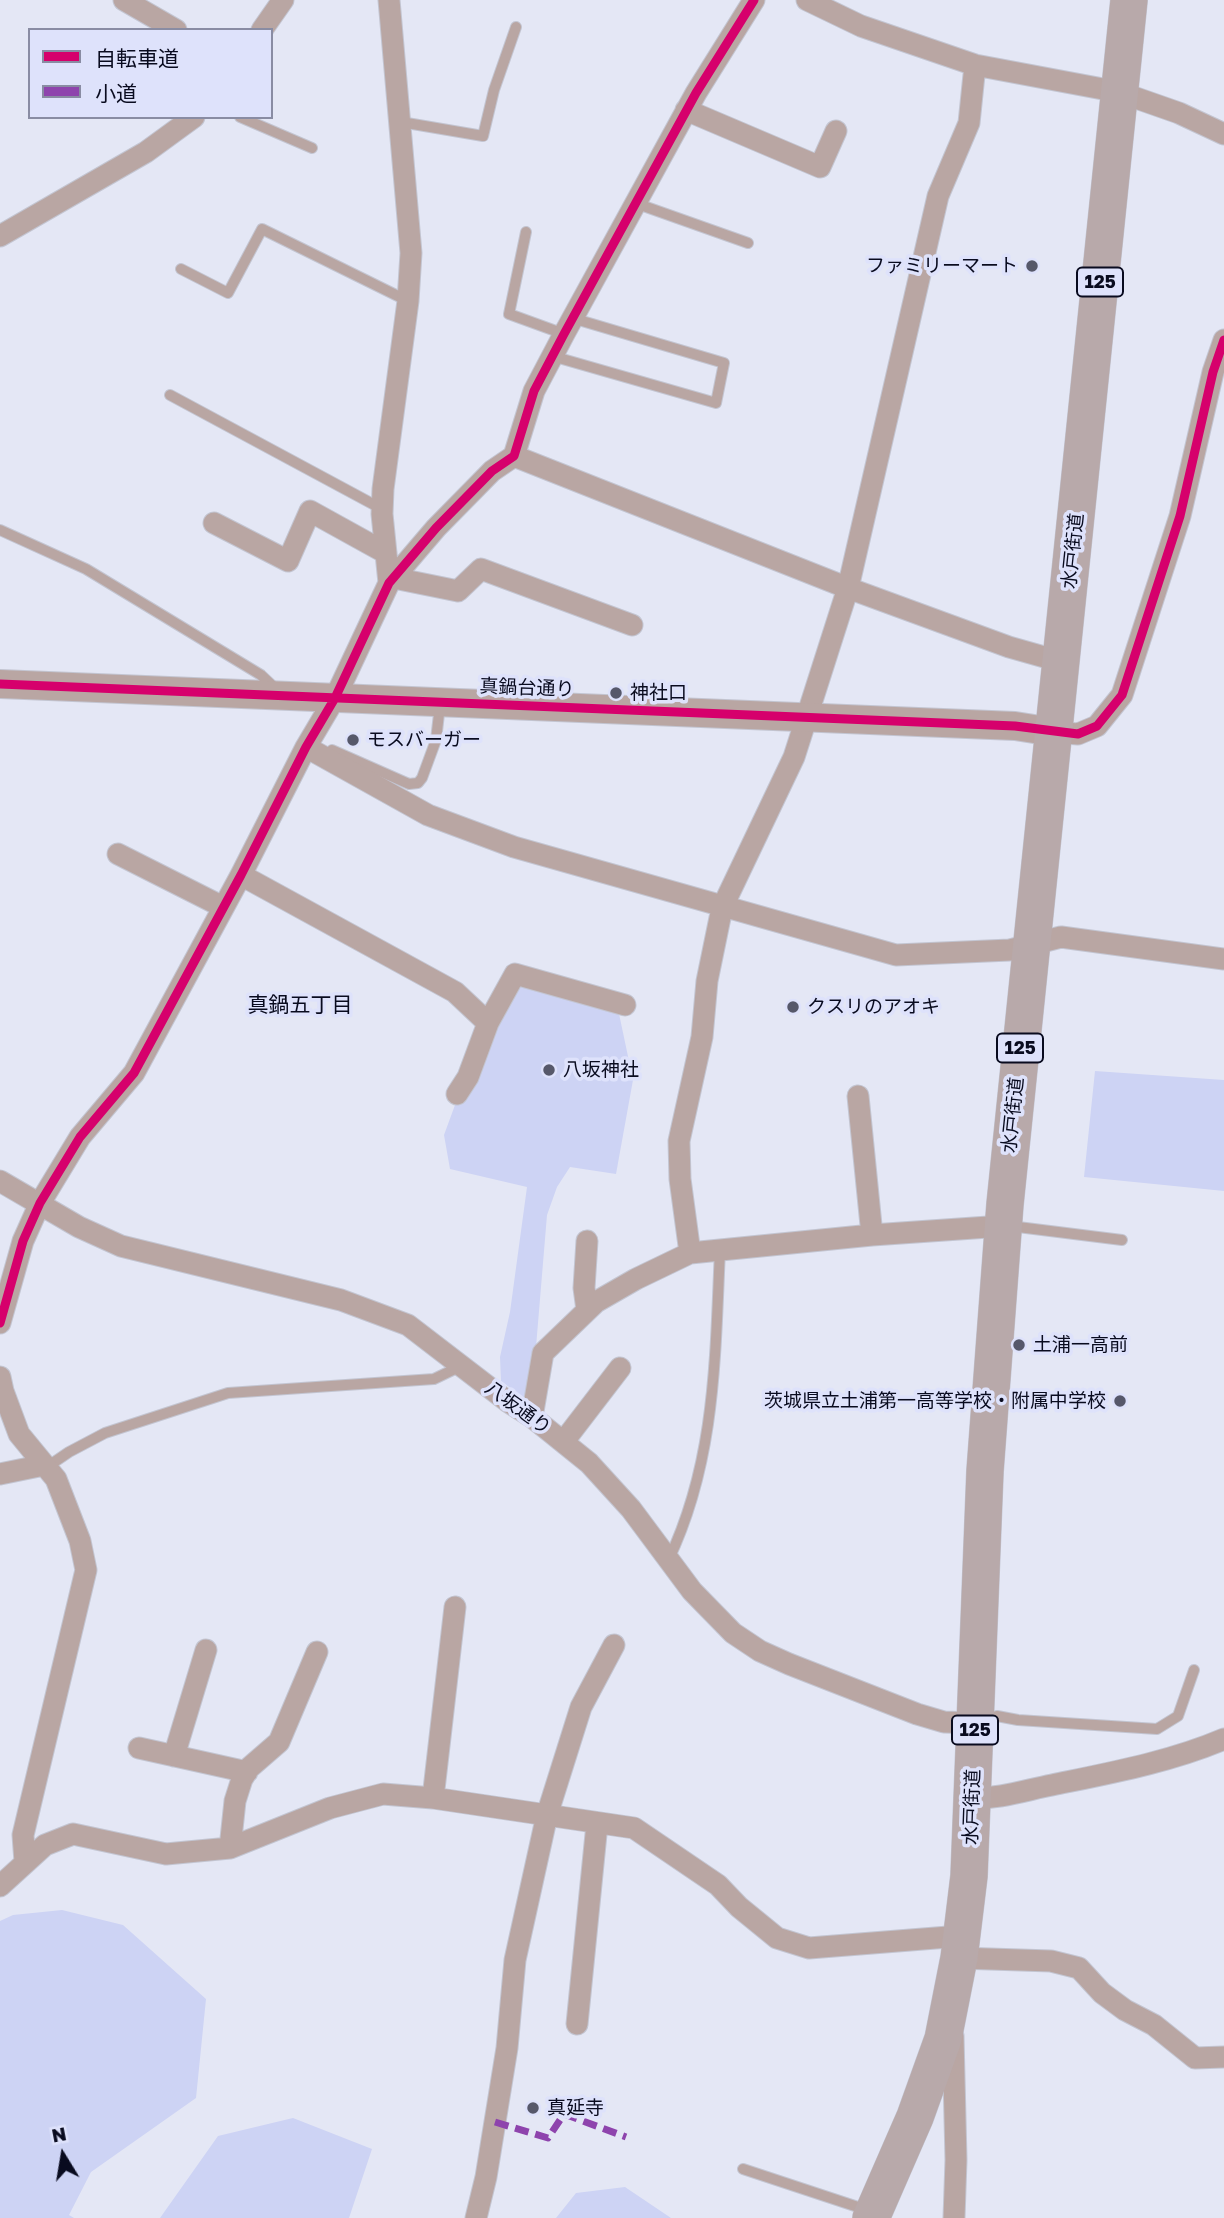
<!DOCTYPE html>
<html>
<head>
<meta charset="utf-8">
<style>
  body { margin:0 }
  #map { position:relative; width:1224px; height:2218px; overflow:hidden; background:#e4e7f5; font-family:"Golos Text","Noto Sans JP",sans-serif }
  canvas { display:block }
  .legend { position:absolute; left:28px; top:28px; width:245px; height:91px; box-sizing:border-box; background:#dee2fb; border:2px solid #898ca3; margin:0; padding:9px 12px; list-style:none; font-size:21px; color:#090b1f }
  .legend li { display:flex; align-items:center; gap:14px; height:35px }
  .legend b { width:35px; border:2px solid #898ca3 }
  .north { position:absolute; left:28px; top:2120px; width:70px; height:70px; -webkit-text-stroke:5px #dee2fb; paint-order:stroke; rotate:349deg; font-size:19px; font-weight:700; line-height:28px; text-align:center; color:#090b1f }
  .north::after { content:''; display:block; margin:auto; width:24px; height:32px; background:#090b1f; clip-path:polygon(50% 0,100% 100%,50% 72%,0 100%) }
</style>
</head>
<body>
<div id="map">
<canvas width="1224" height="2218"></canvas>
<ul class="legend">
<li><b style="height:9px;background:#d6006c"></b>自転車道</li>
<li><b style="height:9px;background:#8e44ad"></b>小道</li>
</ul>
<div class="north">N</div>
</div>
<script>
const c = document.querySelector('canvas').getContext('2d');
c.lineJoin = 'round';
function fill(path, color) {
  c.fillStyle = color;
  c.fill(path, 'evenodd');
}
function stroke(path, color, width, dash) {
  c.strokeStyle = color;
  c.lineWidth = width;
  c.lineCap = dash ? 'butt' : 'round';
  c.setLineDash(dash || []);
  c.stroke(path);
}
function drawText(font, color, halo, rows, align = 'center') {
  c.font = font + ' "Golos Text","Noto Sans JP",sans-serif';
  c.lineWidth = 7;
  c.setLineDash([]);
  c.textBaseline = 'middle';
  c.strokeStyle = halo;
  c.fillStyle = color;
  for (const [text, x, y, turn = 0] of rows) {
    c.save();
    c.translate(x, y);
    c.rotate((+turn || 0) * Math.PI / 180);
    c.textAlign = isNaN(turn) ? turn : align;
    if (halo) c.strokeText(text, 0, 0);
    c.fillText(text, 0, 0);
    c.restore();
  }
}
fill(new Path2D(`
  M518,985L618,1009L633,1080L616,1174L570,1167L557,1187L547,1215L536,1347L524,1398L501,1381L500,1357L510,1312L527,1187L450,1169L444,1135L455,1105L476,1075L492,1036Z
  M1095,1071L1224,1080V1191L1084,1177Z
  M62,1910L123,1925L206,1999L196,2098L91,2172L69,2215L74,2218H0V1921L13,1915Z
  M293,2118L372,2149L349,2218H160L218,2136Z
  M625,2187L671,2218H556L576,2193Z`), '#cdd3f4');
const service = new Path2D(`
  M240,117L312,148
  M401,122L483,136L494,90L516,27
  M635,203L748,243
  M526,232L509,314L564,334
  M181,269L228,293L262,229L408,301
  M552,356L716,403L724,363L572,318
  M170,395L382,509
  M0,530L86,569L261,675L278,691
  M332,750L409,784L418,783L422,778L436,740L440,705
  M1010,1226L1122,1240
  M47,1467L69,1452L105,1433L228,1393L434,1379L461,1366
  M668,1561C716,1461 715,1357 720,1250
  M983,1721L997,1716L1018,1720L1157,1729L1178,1716L1194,1670
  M743,2169L867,2210`);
const minor = new Path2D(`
  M124,0L176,30
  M389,0L411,253L408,301L383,489L382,514L389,583
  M807,0L861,26L975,65L1119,92L1179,113L1224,134
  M262,30L283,0
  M686,110L820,167L836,131
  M0,236L146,152L194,117
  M514,456L848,588L1009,647L1062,662
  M214,523L288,561L310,511L386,553
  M394,578L458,591L481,569L632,625
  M1053,732L1078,734L1097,726L1122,695L1180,516L1213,372L1224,340
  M306,747L428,815L514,847L896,955L1010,950L1061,937L1224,959
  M118,854L223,907
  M241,875L455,992L488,1023L515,974L625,1005
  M457,1094L468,1077L488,1023
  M858,1096L872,1235
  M0,1181L79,1227L121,1246L341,1300L408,1325L507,1401L532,1417L589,1463L631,1509L692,1591L733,1633L760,1651L789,1664L917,1714L944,1722L975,1723
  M587,1241L584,1288L587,1310
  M690,1253L680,1179L679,1141L702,1037L707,981L722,908L794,757L848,588L938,196L969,123L975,65
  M0,1323L23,1241L40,1203L80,1137L134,1073L241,875L306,747L335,698L389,583L436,528L492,471L514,456L534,391L564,334L696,93L754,0
  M0,1377L3,1391L19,1434L56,1479L80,1541L86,1570L23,1835L25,1862
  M532,1417L543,1353L596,1302L636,1279L690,1253L872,1235L1003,1226
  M564,1441L620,1368
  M0,1474L44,1465
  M139,1748L247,1772
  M174,1756L206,1650
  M433,1798L455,1607
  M972,1798C999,1799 1026,1790 1052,1785C1110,1773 1170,1762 1224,1739
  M230,1848L235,1801L242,1779L249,1768L279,1742L317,1652
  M0,1886L45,1845L73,1834L166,1854L230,1848L330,1808L383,1794L433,1798L634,1828L718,1885L739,1907L777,1938L809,1948L961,1936
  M959,1958L1051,1961L1079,1968L1102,1993L1125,2010L1154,2025L1195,2058L1224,2057
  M577,2024L597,1824
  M953,2036L956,2160L954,2218
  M476,2218L486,2177L507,2048L515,1960L547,1815L581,1707L614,1645`);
const tertiary = new Path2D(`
  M0,684L1015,726L1053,732`);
const trunk = new Path2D(`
  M871,2218L915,2117L943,2039L959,1958L969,1876L985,1471L1005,1204L1129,0`);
stroke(service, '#c3c5d1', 12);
stroke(minor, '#c3c5d1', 23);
stroke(tertiary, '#c3c5d1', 30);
stroke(trunk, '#c3c5d1', 38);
stroke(service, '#b9a6a3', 10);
stroke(minor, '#b9a6a3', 21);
stroke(tertiary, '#b9a6a3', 28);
stroke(trunk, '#b8a9aa', 37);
stroke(new Path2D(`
  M495,2122L548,2138L564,2114L626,2137`), '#8e44ad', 7, [14, 7]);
stroke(new Path2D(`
  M0,684L1015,726L1078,734L1097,726L1122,695L1180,516L1213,372L1224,340
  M0,1323L23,1241L40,1203L80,1137L134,1073L241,875L306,747L335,698L389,583L436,528L492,471L514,456L534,391L564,334L696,93L754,0`), '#d6006c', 9);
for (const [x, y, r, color] of [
  [1032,266,7,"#56586a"],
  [616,693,7,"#56586a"],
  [353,740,7,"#56586a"],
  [793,1007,7,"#56586a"],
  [549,1070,7,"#56586a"],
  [1019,1345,7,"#56586a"],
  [1120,1401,7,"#56586a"],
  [533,2108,7,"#56586a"]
]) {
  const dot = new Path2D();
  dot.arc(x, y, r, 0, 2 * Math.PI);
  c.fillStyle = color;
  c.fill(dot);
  stroke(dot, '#dee2fb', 2.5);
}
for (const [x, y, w] of [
  [1100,282,46],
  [1020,1048,46],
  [975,1730,46]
]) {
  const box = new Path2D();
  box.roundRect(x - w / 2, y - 14.5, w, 29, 5);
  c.fillStyle = '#dee2fb';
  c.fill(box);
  stroke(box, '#090b1f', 2);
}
drawText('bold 18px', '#090b1f', null, [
  ["125",1100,282],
  ["125",1020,1048],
  ["125",975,1730]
]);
drawText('19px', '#090b1f', '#dee2fb', [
  ["ファミリーマート",1018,266,"right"],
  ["神社口",630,693],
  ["モスバーガー",367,740],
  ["クスリのアオキ",807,1007],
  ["八坂神社",563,1070],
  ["土浦一高前",1033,1345],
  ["茨城県立土浦第一高等学校・附属中学校",1106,1401,"right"],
  ["真延寺",547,2108]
], 'left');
drawText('19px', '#090b1f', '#dee2fb', [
  ["水戸街道",1073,551,-84],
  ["真鍋台通り",527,688,2],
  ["水戸街道",1013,1115,-84],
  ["八坂通り",518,1408,36],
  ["水戸街道",972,1807,-88]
]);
drawText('21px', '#090b1f', '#dee2fb', [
  ["真鍋五丁目",300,1005]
]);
</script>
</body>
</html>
